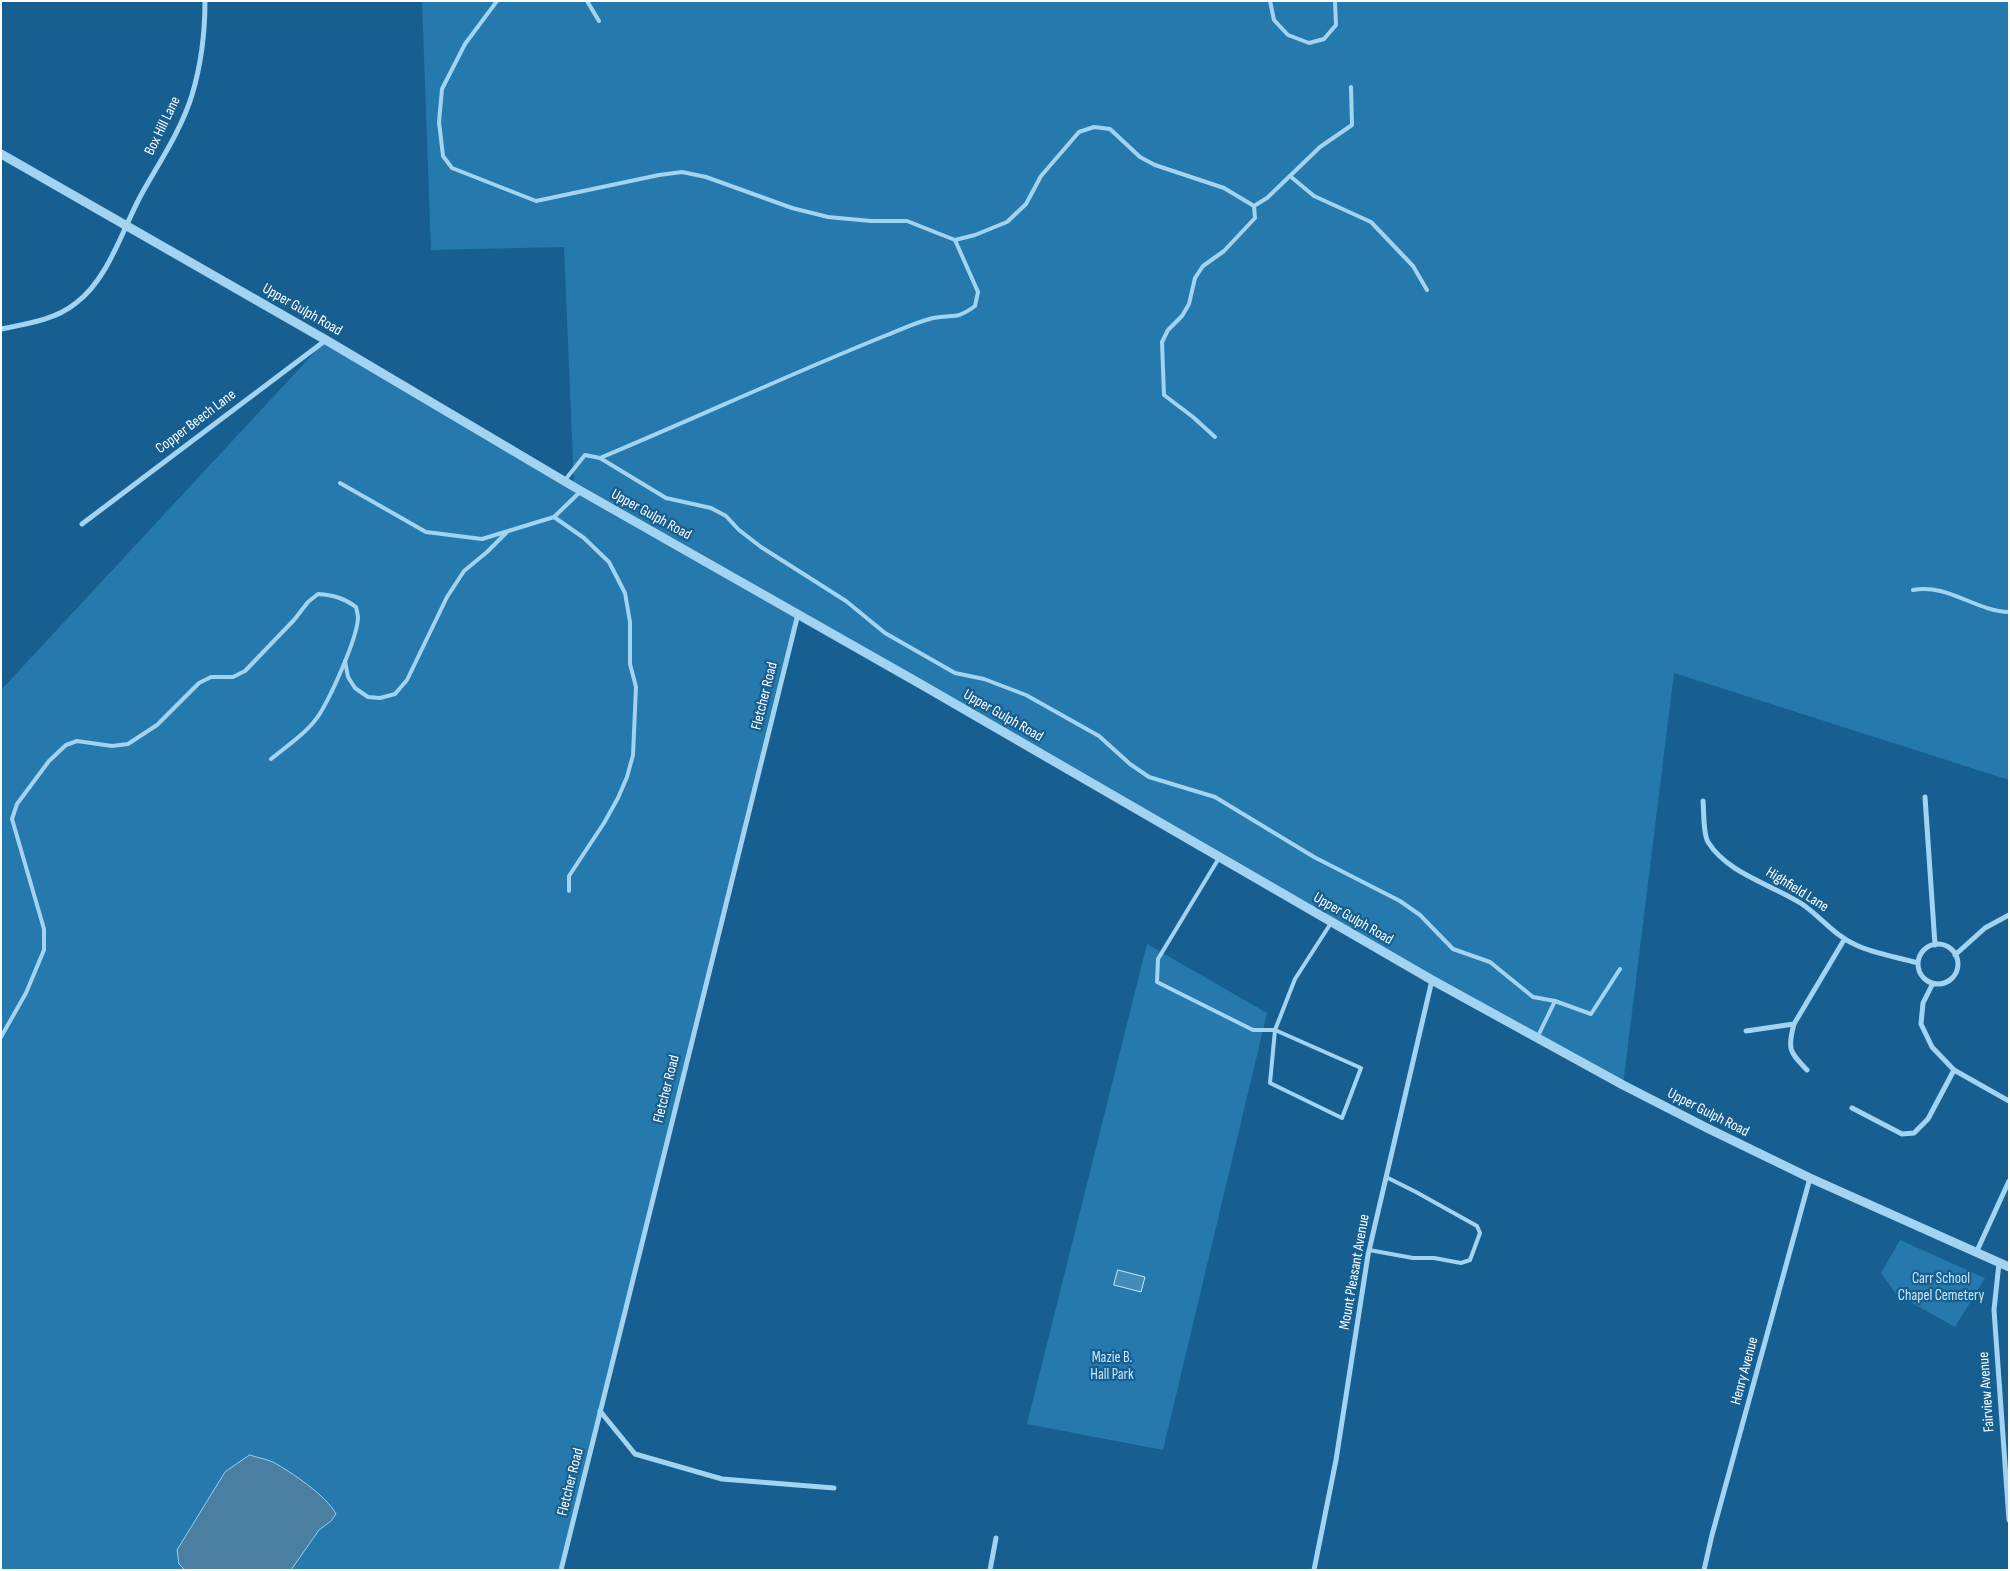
<!DOCTYPE html>
<html>
<head>
<meta charset="utf-8">
<style>
  body { margin:0 }
  #map { position:relative; width:2010px; height:1571px; overflow:hidden; background:#165f90; font-family:"Sofia Sans Condensed",sans-serif }
  canvas { display:block }
  .frame { position:absolute; inset:0; border:2px solid #fff; pointer-events:none }
</style>
</head>
<body>
<div id="map">
<canvas width="2010" height="1571"></canvas>
<div class="frame"></div>
</div>
<script>
const c = document.querySelector('canvas').getContext('2d');
c.lineJoin = 'round';
function fill(path, color) {
  c.fillStyle = color;
  c.fill(path, 'evenodd');
}
function stroke(path, color, width, dash) {
  c.strokeStyle = color;
  c.lineWidth = width;
  c.lineCap = dash ? 'butt' : 'round';
  c.setLineDash(dash || []);
  c.stroke(path);
}
function drawText(font, color, halo, rows, align = 'center') {
  c.font = font + ' "Sofia Sans Condensed",sans-serif';
  c.lineWidth = 4.5;
  c.setLineDash([]);
  c.textBaseline = 'middle';
  c.strokeStyle = halo;
  c.fillStyle = color;
  for (const [text, x, y, turn = 0] of rows) {
    c.save();
    c.translate(x, y);
    c.rotate((+turn || 0) * Math.PI / 180);
    c.textAlign = isNaN(turn) ? turn : align;
    if (halo) c.strokeText(text, 0, 0);
    c.fillText(text, 0, 0);
    c.restore();
  }
}
fill(new Path2D(`
  M422,1H2009V780L1674,673L1623,1085L798,614L561,1570H1V690L326,340L574,486L564,247L431,250Z
  M1147,944L1267,1013L1163,1450L1027,1424Z
  M1900,1240L1985,1278L1955,1327L1896,1294L1881,1273Z`), '#2579ad');
const water = new Path2D(`
  M250,1455C258,1458 266,1459 273,1462C291,1472 327,1496 336,1514L331,1521L319,1530L291,1570H185L179,1564L177,1550L225,1472Z`);
fill(water, '#4a7fa1');
stroke(water, '#95d0f3', 1);
const building = new Path2D(`
  M1118,1270L1145,1277L1141,1292L1114,1285Z`);
fill(building, '#438cba');
stroke(building, '#c9e8fc', 1);
stroke(new Path2D(`
  M497,1L465,44L442,89L439,122L443,156L452,168L536,201L659,175L682,172L706,177L792,208L828,217L871,221H907L955,240L975,235L1007,222L1026,204L1041,176L1079,132L1094,127L1110,129L1140,157L1155,165L1224,188L1254,206L1267,198L1320,147L1352,125L1351,87
  M587,1L599,21
  M1270,1L1274,20L1288,35L1309,43L1324,39L1336,25L1335,1
  M1290,176L1314,196L1371,222L1413,266L1427,290
  M1215,437L1193,417L1164,395L1162,342L1168,330L1182,316L1189,304L1195,278L1203,266L1224,251L1255,218L1254,206
  M600,458C696,418 790,374 887,335C902,329 917,322 933,318C955,314 956,320 975,306L978,292L955,240
  M565,480L585,455L600,458L666,498L711,508L726,516L739,530L761,547L846,601L885,633L955,673L984,679L1026,695L1099,736L1130,764L1149,777L1215,797L1314,857L1400,901L1420,915L1453,949L1490,962L1533,997L1555,1001
  M340,483L426,532L482,539L554,517L581,491
  M554,517L584,538L609,562L625,593L630,622V664L636,687L633,755L627,777L618,798L604,823L569,876V891
  M1913,590C1947,583 1975,611 2009,612
  M345,661L348,677L355,688L368,697L380,698L395,694L407,680L447,597L464,571L487,552L507,532
  M1219,858L1158,959L1157,982L1253,1030H1275L1361,1068L1342,1118L1270,1083L1275,1030L1295,979L1331,923
  M1,1037L26,993L44,950V929L12,819L17,804L49,761L66,745L77,741L112,746L128,744L157,725L199,683L211,677H233L245,671L294,620L308,602L318,594C333,595 344,598 356,607C357,611 358,615 358,618C357,639 331,696 319,715C308,732 287,746 271,759
  M1537,1038L1555,1001L1591,1014L1620,969
  M1369,1250L1413,1258H1434L1461,1263L1470,1260L1480,1233L1477,1226L1416,1192L1386,1177`), '#a2d3f0', 4);
stroke(new Path2D(`
  M1,329C27,324 55,320 76,303C108,279 122,231 140,197C158,164 181,131 192,95C201,65 205,33 205,1
  M82,524L326,340
  M1925,797L1935,945
  M1703,801C1704,811 1703,834 1708,842C1728,874 1771,884 1802,904C1821,917 1835,936 1856,945C1875,954 1898,957 1918,963
  M1918 964a20 20 0 1 1 40 0a20 20 0 1 1-40 0Z
  M1955,955L1985,928L2009,915
  M1933,983L1923,1003L1921,1024L1932,1047L1954,1070L2009,1101
  M1746,1031L1794,1024
  M1807,1070C1790,1052 1787,1050 1794,1024L1844,940
  M1852,1108L1902,1134L1914,1133L1928,1119L1954,1070
  M1976,1253L2009,1181
  M1999,1263L1994,1310L2009,1520
  M600,1411L635,1454L722,1479L834,1488
  M561,1570L798,614
  M990,1570L996,1538
  M1314,1570L1336,1460L1368,1255L1432,980
  M1704,1570L1712,1535L1810,1178`), '#a2d3f0', 5);
stroke(new Path2D(`
  M1,154L326,340L581,491L924,686L1432,980L1623,1085L1707,1128L1810,1178L2009,1267`), '#a2d3f0', 9);
drawText('15px', '#fff', '#165f90', [
  ["Box Hill Lane",163,126,-64],
  ["Upper Gulph Road",302,310,30],
  ["Copper Beech Lane",196,422,-37],
  ["Upper Gulph Road",651,515,29],
  ["Fletcher Road",765,696,-76],
  ["Upper Gulph Road",1003,716,30],
  ["Highfield Lane",1797,890,32],
  ["Upper Gulph Road",1353,919,30],
  ["Fletcher Road",667,1089,-76],
  ["Upper Gulph Road",1708,1113,27],
  ["Mount Pleasant Avenue",1355,1272,-80],
  ["Henry Avenue",1745,1371,-75],
  ["Fairview Avenue",1987,1392,-94],
  ["Fletcher Road",571,1482,-76]
]);
drawText('15px', '#c9e8fc', '#165f90', [
  ["Carr School",1941,1279],
  ["Chapel Cemetery",1941,1296],
  ["Mazie B.",1112,1358],
  ["Hall Park",1112,1375]
]);
</script>
</body>
</html>
